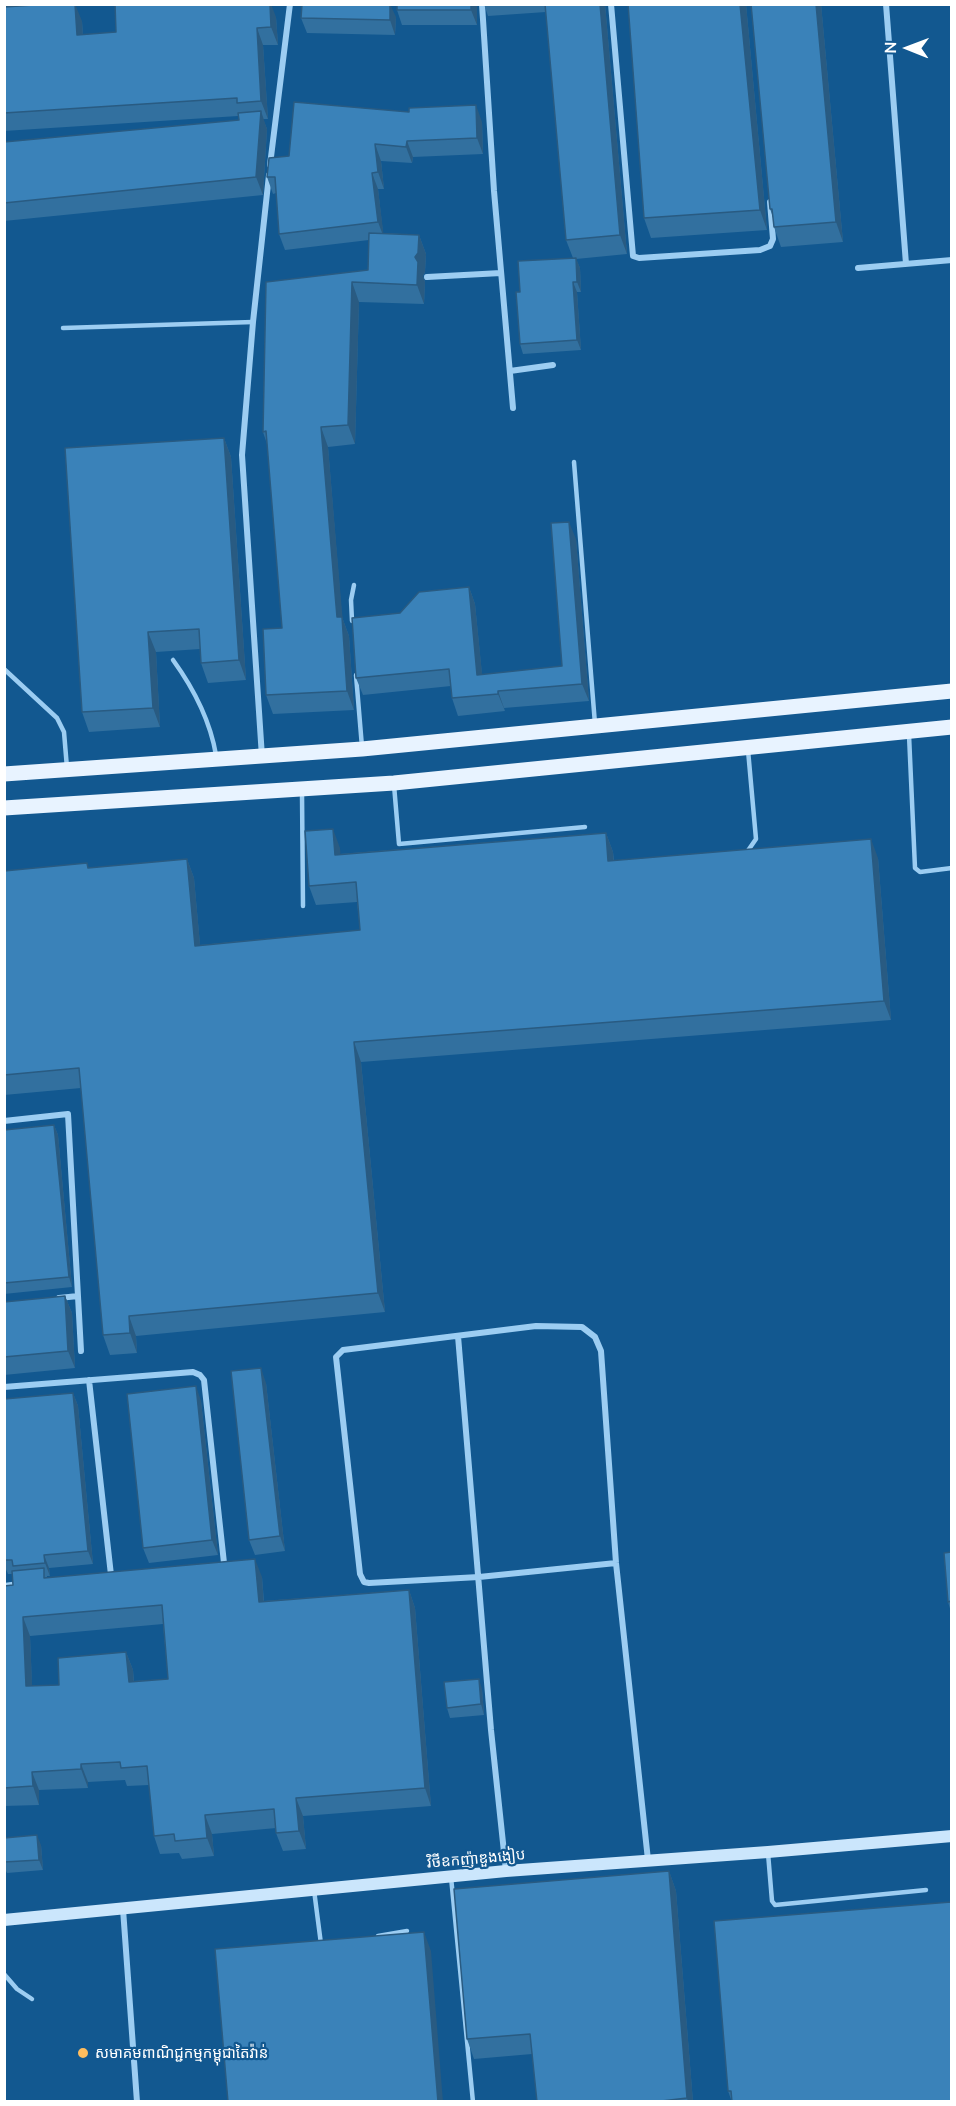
<!DOCTYPE html>
<html>
<head>
<meta charset="utf-8">
<style>
  body { margin:0 }
  #map { position:relative; width:956px; height:2106px; overflow:hidden; background:#125890; font-family:Mulish,sans-serif }
  canvas { display:block }
  .frame { position:absolute; inset:0; border:6px solid #fff; pointer-events:none }
  .north { position:absolute; left:878px; top:18px; width:60px; height:60px; -webkit-text-stroke:4px #125890; paint-order:stroke; rotate:271deg; font-size:16px; font-weight:700; line-height:24px; text-align:center; color:#fff }
  .north::after { content:''; display:block; margin:auto; width:21px; height:27px; background:#fff; clip-path:polygon(50% 0,100% 100%,50% 72%,0 100%) }
</style>
</head>
<body>
<div id="map">
<canvas width="956" height="2106"></canvas>
<div class="frame"></div>
<div class="north">N</div>
</div>
<script>
const c = document.querySelector('canvas').getContext('2d');
c.lineJoin = 'round';
function stroke(path, color, width, dash) {
  c.strokeStyle = color;
  c.lineWidth = width;
  c.lineCap = dash ? 'butt' : 'round';
  c.setLineDash(dash || []);
  c.stroke(path);
}
function fill(path, color) {
  c.fillStyle = color;
  c.fill(path, 'evenodd');
}
function drawText(font, color, halo, rows, align = 'center') {
  c.font = font + ' Mulish,"Noto Sans Khmer",sans-serif';
  c.lineWidth = 4.5;
  c.setLineDash([]);
  c.textBaseline = 'middle';
  c.strokeStyle = halo;
  c.fillStyle = color;
  for (const [text, x, y, turn = 0] of rows) {
    c.save();
    c.translate(x, y);
    c.rotate((+turn || 0) * Math.PI / 180);
    c.textAlign = isNaN(turn) ? turn : align;
    if (halo) c.strokeText(text, 0, 0);
    c.fillText(text, 0, 0);
    c.restore();
  }
}
stroke(new Path2D(`
  M63,328L253,322
  M574,462L595,724
  M352,621L351,600L354,585
  M173,660C194,689 210,720 216,755
  M4,669L57,718L64,732L67,768
  M356,675L362,747
  M909,735L915,868L920,872L952,868
  M394,785L399,844L585,827
  M302,793L303,906
  M747,852L756,839L748,750
  M768,1853L772,1901L775,1905L926,1890
  M451,1877L473,2102
  M314,1890L321,1944
  M378,1936L407,1931
  M4,1974L17,1989L32,1999`), '#9ccdf2', 4.5);
stroke(new Path2D(`
  M482,4L494,191L513,408
  M611,4L633,256L639,258L760,250L770,246L773,239L770,202
  M886,4L906,264
  M270,165L290,4
  M858,268L952,260
  M427,277L501,273
  M510,371L553,365
  M262,757L242,455L253,322L269,175
  M4,1121L68,1114L81,1351
  M59,1298L78,1296
  M458,1336L491,1730L506,1871
  M89,1380L111,1575
  M4,1387L193,1372L200,1375L204,1380L224,1563
  M616,1563L479,1577L369,1583L364,1582L360,1574L336,1357L343,1350L536,1326L582,1327L595,1337L601,1351L616,1563L648,1860
  M4,1586L19,1584
  M123,1909L137,2102`), '#9ccdf2', 6);
stroke(new Path2D(`
  M4,1920L506,1871L768,1852L952,1836`), '#cbe6fc', 12);
stroke(new Path2D(`
  M4,774L362,749L952,691
  M4,808L394,783L952,727`), '#e8f3ff', 15);
fill(new Path2D(`
  M477,4V25H402L397,10Z
  M484,4H605L627,254L576,259L580,268L581,292H577L581,350L523,354L520,344V292L573,258L566,240L546,12L488,16Z
  M746,4L767,230L651,238L644,218Z
  M751,4H821L843,242L781,247L774,227L773,217L770,209Z
  M4,7L82,21L83,35L116,32L276,17L278,45H263L268,119H263L267,129L263,195L4,221V142L239,120L238,116L4,131Z
  M396,17L395,35L307,33L301,18Z
  M482,122L483,154L413,157L412,163L381,161L384,189H378L383,233L419,235L426,254L425,272L423,276L425,282L424,304L359,302L355,444L328,447L342,617L349,636L354,710L273,714L266,695L282,628L267,444L263,432L266,282L368,270L369,240L285,250L279,234L276,193L273,194L267,177L289,156Z
  M224,438L231,457L246,680L208,683L201,663L200,649L156,652L160,727L89,732L82,712Z
  M576,539L589,701L504,708L505,711L458,716L452,698L451,686L363,695L356,678L400,613L469,587L475,604L482,675L562,666Z
  M606,833L613,852L614,860L878,858L891,1020L361,1062L385,1312L136,1336L137,1353L110,1355L103,1335L81,1088L4,1095V871L89,868L187,859L194,878L200,945L360,930L357,902L316,905L309,886L340,848V854Z
  M54,1125L58,1135L72,1287L4,1294V1130Z
  M65,1296L72,1313L75,1368L4,1375V1302Z
  M266,1383L285,1551L255,1555L249,1540Z
  M73,1393L78,1406L93,1564L49,1568L50,1576H47V1577H262L264,1601L409,1590L415,1608L431,1806L303,1816L306,1849L283,1851L276,1833V1828L212,1834L214,1856L182,1859L179,1853L160,1854L154,1836L149,1785L127,1786L125,1780L88,1782V1788L39,1790V1805L4,1806V1586L13,1585L12,1574H8L4,1565V1399ZM163,1624L168,1679L134,1681L133,1670L126,1652L59,1685L32,1686L30,1636Z
  M201,1401L218,1555L149,1563L143,1548Z
  M951,1601V1612L948,1602Z
  M482,1689L484,1715L450,1718L447,1708Z
  M4,1838L41,1845L43,1870L7,1873L4,1867Z
  M669,1871L676,1891L693,2102H537L532,2054L474,2059L467,2039Z
  M728,2091L951,2102H732Z`), '#32709f');
fill(new Path2D(`
  M75,4L82,21L84,53L77,35Z
  M270,4H271L276,17L278,45L271,27Z
  M390,4L396,17L395,35L390,20Z
  M471,4H477V25L471,10Z
  M600,4H605L627,254L620,235Z
  M740,4H746L767,230L760,210Z
  M816,4H821L843,242L836,222Z
  M257,28L263,45L268,119L261,101Z
  M476,105L482,122L483,154L477,138Z
  M261,111L267,129L263,195L256,177Z
  M407,141L413,157L412,163L406,147Z
  M375,144L381,161L384,189L378,172Z
  M372,173L378,189L384,238L378,222Z
  M419,235L426,254L425,272L423,276L425,282L424,304L417,285L415,257Z
  M576,258L580,268L581,292L577,282Z
  M352,282L359,302L355,444L348,425Z
  M573,282L577,292L581,350L577,340Z
  M321,427L328,447L343,623L342,617L349,636L354,710L347,691L337,617Z
  M224,438L231,457L246,680L239,660Z
  M569,522L576,539L589,701L582,684Z
  M469,587L475,604L484,693L477,675Z
  M148,632L156,652L160,727L153,708Z
  M498,691L504,708L505,711L498,694Z
  M333,829L340,848L342,874L335,855Z
  M606,833L613,852L615,880L608,861Z
  M871,839L878,858L891,1020L884,1001Z
  M187,859L194,878L202,966L195,946Z
  M354,1042L361,1062L385,1312L378,1293Z
  M54,1125L58,1135L72,1287L69,1277Z
  M65,1296L72,1313L75,1368L68,1351Z
  M129,1316L136,1336L137,1353L130,1333Z
  M261,1368L266,1383L285,1551L280,1536Z
  M196,1386L201,1401L218,1555L212,1540Z
  M73,1393L78,1406L93,1564L88,1551Z
  M44,1555L49,1568L50,1576L45,1563Z
  M255,1559L262,1577L265,1620L259,1602Z
  M409,1590L415,1608L431,1806L425,1788Z
  M23,1617L30,1636L33,1705L26,1686Z
  M126,1652L133,1670L135,1700L129,1682Z
  M479,1679L482,1689L484,1715L481,1704Z
  M81,1764L88,1782V1788L81,1769Z
  M32,1772L39,1790V1805L33,1786Z
  M296,1798L303,1816L306,1849L299,1831Z
  M205,1815L212,1834L214,1856L207,1838Z
  M37,1835L41,1845L43,1870L39,1860Z
  M669,1871L676,1891L693,2102H688L687,2098Z
  M424,1932L431,1951L443,2102H438Z`), '#295b82');
const building = new Path2D(`
  M49,4H75L77,35L116,32L115,4H270L271,27L257,28L261,101L237,103V98L4,113V7Z
  M302,4H390V20L301,18Z
  M397,4H471V10H397Z
  M545,4H600L620,235L566,240Z
  M628,4H740L760,210L644,218Z
  M751,4H816L836,222L774,227L772,209H770Z
  M294,102L409,112V108L476,105L477,138L407,141L406,147L375,144L378,172L372,173L378,222L279,234L275,177H267L269,158L289,156Z
  M261,111L256,177L4,203V142L239,120L238,113Z
  M369,233L419,235L418,253L415,257L418,262L417,285L352,282L348,425L321,427L337,617H342L347,691L266,695L263,629L282,628L266,431L263,432L266,282L368,270Z
  M576,258L577,282H573L577,340L520,344L516,292H520L518,261Z
  M224,438L239,660L201,663L199,629L148,632L153,708L82,712L65,448Z
  M569,522L582,684L498,691V694L452,698L449,669L356,678L352,618L400,613L419,592L469,587L477,675L562,666L551,523Z
  M333,829L335,855L606,833L608,861L871,839L884,1001L354,1042L378,1293L129,1316L130,1333L103,1335L79,1068L4,1075V871L87,863L88,868L187,859L195,946L360,930L356,882L309,886L305,831Z
  M54,1125L69,1277L4,1283V1130Z
  M65,1296L68,1351L4,1357V1302Z
  M261,1368L280,1536L249,1540L231,1371Z
  M196,1386L212,1540L143,1548L127,1394Z
  M73,1393L88,1551L44,1555L45,1563L13,1566L12,1560H4V1399Z
  M951,1552V1601L948,1602L944,1553Z
  M255,1559L259,1602L409,1590L425,1788L296,1798L299,1831L276,1833L274,1809L205,1815L207,1838L175,1841L174,1834L154,1836L147,1766L121,1768L120,1762L81,1764V1769L32,1772L33,1786L4,1788V1586L13,1585L12,1571L44,1568V1578ZM162,1605L168,1679L129,1682L126,1652L58,1658L59,1685L26,1686L23,1617Z
  M479,1679L481,1704L447,1708L444,1682Z
  M37,1835L39,1860L4,1862V1838Z
  M669,1871L687,2098L653,2102H537L530,2034L467,2039L454,1889Z
  M951,1902V2102H732L731,2091H728L714,1921Z
  M424,1932L438,2102H228L215,1949Z`);
fill(building, '#3a82b9');
stroke(building, '#295b82', 1.5);
for (const [x, y, r, color] of [
  [83,2053,6,"#ffbd5e"]
]) {
  const dot = new Path2D();
  dot.arc(x, y, r, 0, 2 * Math.PI);
  c.fillStyle = color;
  c.fill(dot);
  stroke(dot, '#125890', 2);
}
drawText('15px', '#fff', '#125890', [
  ["វិថីឧកញ៉ាឌួងងៀប",476,1859,-5]
]);
drawText('15px', '#fff', '#125890', [
  ["សមាគមពាណិជ្ជកម្មកម្ពុជាតៃវ៉ាន់",95,2053]
], 'left');
</script>
</body>
</html>
